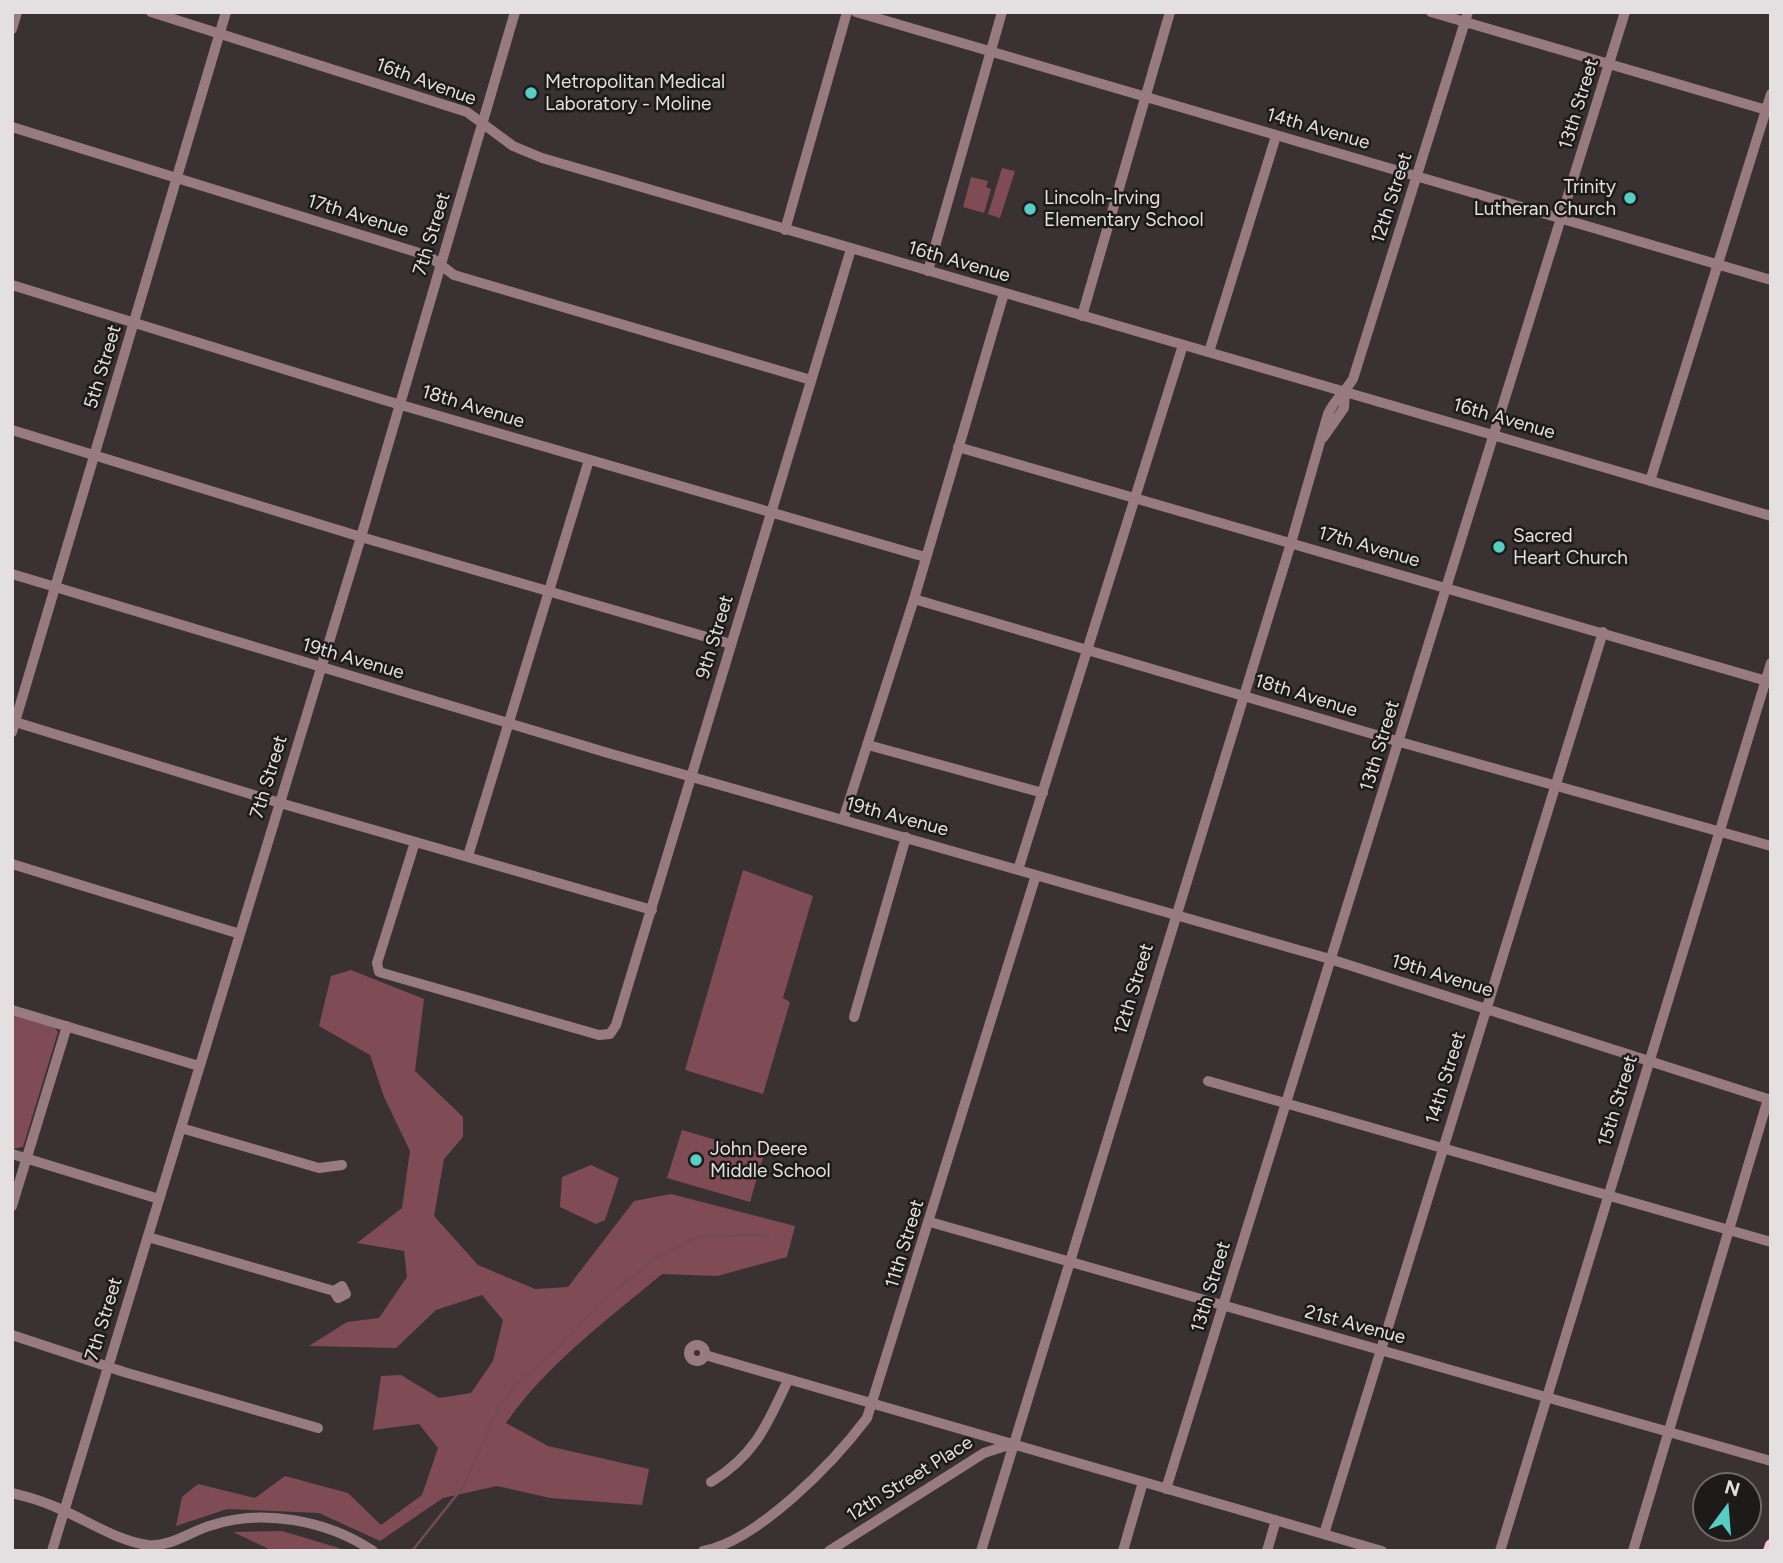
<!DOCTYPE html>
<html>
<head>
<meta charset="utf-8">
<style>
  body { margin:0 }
  #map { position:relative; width:1783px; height:1563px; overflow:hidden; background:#393132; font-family:Figtree,sans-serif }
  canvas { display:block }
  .frame { position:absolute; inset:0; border:14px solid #e4dfe0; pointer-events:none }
  .north { position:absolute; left:1692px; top:1472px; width:70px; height:70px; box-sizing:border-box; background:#1d1a1a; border:2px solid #6d6969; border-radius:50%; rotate:16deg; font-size:19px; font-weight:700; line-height:28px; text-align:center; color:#e4dfe0 }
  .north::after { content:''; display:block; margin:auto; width:24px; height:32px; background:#56cec4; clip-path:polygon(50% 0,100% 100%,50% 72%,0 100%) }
</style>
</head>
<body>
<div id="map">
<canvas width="1783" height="1563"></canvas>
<div class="frame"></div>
<div class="north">N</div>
</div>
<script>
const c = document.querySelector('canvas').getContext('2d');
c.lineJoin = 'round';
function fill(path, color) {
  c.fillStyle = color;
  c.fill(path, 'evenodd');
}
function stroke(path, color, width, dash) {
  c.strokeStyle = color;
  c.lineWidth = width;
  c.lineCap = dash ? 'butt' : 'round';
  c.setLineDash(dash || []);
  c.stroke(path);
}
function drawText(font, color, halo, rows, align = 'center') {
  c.font = font + ' Figtree,sans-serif';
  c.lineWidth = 5;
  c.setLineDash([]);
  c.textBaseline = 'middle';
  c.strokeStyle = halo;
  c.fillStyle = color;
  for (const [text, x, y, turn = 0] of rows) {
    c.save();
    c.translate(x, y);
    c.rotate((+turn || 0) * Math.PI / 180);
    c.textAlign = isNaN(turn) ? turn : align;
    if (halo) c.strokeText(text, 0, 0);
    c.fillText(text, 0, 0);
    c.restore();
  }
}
fill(new Path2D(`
  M1002,168L1015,171L1000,218L988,214Z
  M971,177L988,181L986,187L991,189L984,213L963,207Z
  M743,870L813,896L783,998L790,1002L763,1094L685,1070Z
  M351,970L424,999L415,1071L463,1117V1137L444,1159L434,1216L478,1265L535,1289L568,1287L634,1201L671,1194L795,1226L787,1257L717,1276L662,1274C606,1321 548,1363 506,1423L548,1446L649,1469L642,1505L550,1498L497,1486L443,1498L380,1541L319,1513L227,1509L176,1526L182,1497L198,1484L255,1498L285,1476L348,1493L381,1525L422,1495L438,1448L419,1424L373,1430L381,1376L401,1375L439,1398L471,1393L493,1361L503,1320L482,1295L436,1310L396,1348L309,1346L347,1322L379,1318L407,1277L404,1251L357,1243L402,1208L410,1151L384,1097L370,1055L319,1026L331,976Z
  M12,1014L54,1027L58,1032L23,1147L12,1149Z
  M682,1130L764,1154L750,1202L667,1178Z
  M591,1165L619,1178L605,1220L596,1224L560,1207L562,1177Z
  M282,1531L339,1548L343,1551H273L233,1532Z`), '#7f4c56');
stroke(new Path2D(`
  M412,1551L463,1487L500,1405L516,1384L553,1353L608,1296L651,1262L687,1241L702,1236L769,1235`), '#724c57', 2.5);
stroke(new Path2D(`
  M151,12L467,112L513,146L542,158L1771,516
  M856,12L1771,280
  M1431,12L1770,111
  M12,29L17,12
  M12,127L429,256L454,275L811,380
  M785,230L847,12
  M928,271L1002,12
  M12,285L384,400L925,557
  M1082,316L1170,12
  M1209,352L1276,136
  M12,430L361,537L731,644
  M1323,438L1344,408L1345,392
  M958,447L1770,682
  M1650,481L1771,94
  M12,574L608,753L1330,959L1771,1100
  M914,599L1400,742L1771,846
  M12,721L280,803L652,910
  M12,732L226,12
  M868,745L1043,793
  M843,820L914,599L1004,293
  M415,842L377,963L379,972L599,1035L610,1034L616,1025L851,249
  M468,856L589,460
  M12,864L240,934
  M1018,870L1183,345
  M12,1010L199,1066
  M854,1017L906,837
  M1208,1081L1771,1242
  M181,1128L319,1168L342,1165
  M12,1154L159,1199
  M12,1206L67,1026
  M930,1222L1771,1461
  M148,1237L334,1291L338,1298L346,1294L342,1286L334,1291
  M12,1335L124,1372L318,1428
  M689 1353a8 8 0 1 1 16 0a8 8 0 1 1-16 0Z
  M705,1355L1382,1551
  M711,1482C755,1455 767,1425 788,1380
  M1166,1489L1625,12
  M12,1493C24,1496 37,1499 48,1504C81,1516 113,1540 148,1545C170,1547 188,1533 209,1526C262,1508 327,1520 373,1551
  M1324,1534L1603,632
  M52,1551L361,537L515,12
  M703,1551C758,1541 834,1462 867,1418L1036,875
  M829,1551L984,1453L1012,1444
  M981,1551L1291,543L1328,414C1334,400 1345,392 1353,379L1468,12
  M1123,1551L1143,1482
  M1267,1551L1276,1520
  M1500,1551L1771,663
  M1633,1551L1768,1099`), '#977b80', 10);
stroke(new Path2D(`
  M1769,1551L1771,1545`), '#fcc2cc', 12);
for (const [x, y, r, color] of [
  [531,93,7,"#56cec4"],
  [1630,198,7,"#56cec4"],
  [1030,209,7,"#56cec4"],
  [1499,547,7,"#56cec4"],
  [696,1160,7,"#56cec4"]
]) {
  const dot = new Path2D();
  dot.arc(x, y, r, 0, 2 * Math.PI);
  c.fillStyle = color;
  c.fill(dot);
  stroke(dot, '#1d1a1a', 2.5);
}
drawText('19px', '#e4dfe0', '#1d1a1a', [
  ["16th Avenue",426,82,20],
  ["13th Street",1579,104,-73],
  ["14th Avenue",1318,129,16],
  ["12th Street",1392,198,-72],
  ["17th Avenue",358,216,17],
  ["7th Street",432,234,-73],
  ["16th Avenue",959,262,16],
  ["5th Street",103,367,-73],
  ["18th Avenue",473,407,17],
  ["16th Avenue",1504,419,16],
  ["17th Avenue",1369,547,16],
  ["9th Street",715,637,-73],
  ["19th Avenue",353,659,16],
  ["18th Avenue",1306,696,17],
  ["13th Street",1380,746,-73],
  ["7th Street",269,777,-73],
  ["19th Avenue",897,817,15],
  ["19th Avenue",1442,976,17],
  ["12th Street",1134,989,-73],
  ["14th Street",1446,1078,-73],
  ["15th Street",1618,1101,-73],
  ["11th Street",905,1244,-73],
  ["13th Street",1211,1287,-73],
  ["7th Street",104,1319,-73],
  ["21st Avenue",1355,1325,15],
  ["12th Street Place",910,1479,-32]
]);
drawText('19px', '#e4dfe0', '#1d1a1a', [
  ["Metropolitan Medical",545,82],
  ["Laboratory - Moline",545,104],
  ["Trinity",1616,187,"right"],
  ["Lutheran Church",1616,209,"right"],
  ["Lincoln-Irving",1044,198],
  ["Elementary School",1044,220],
  ["Sacred",1513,536],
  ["Heart Church",1513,558],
  ["John Deere",710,1149],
  ["Middle School",710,1171]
], 'left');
</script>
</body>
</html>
